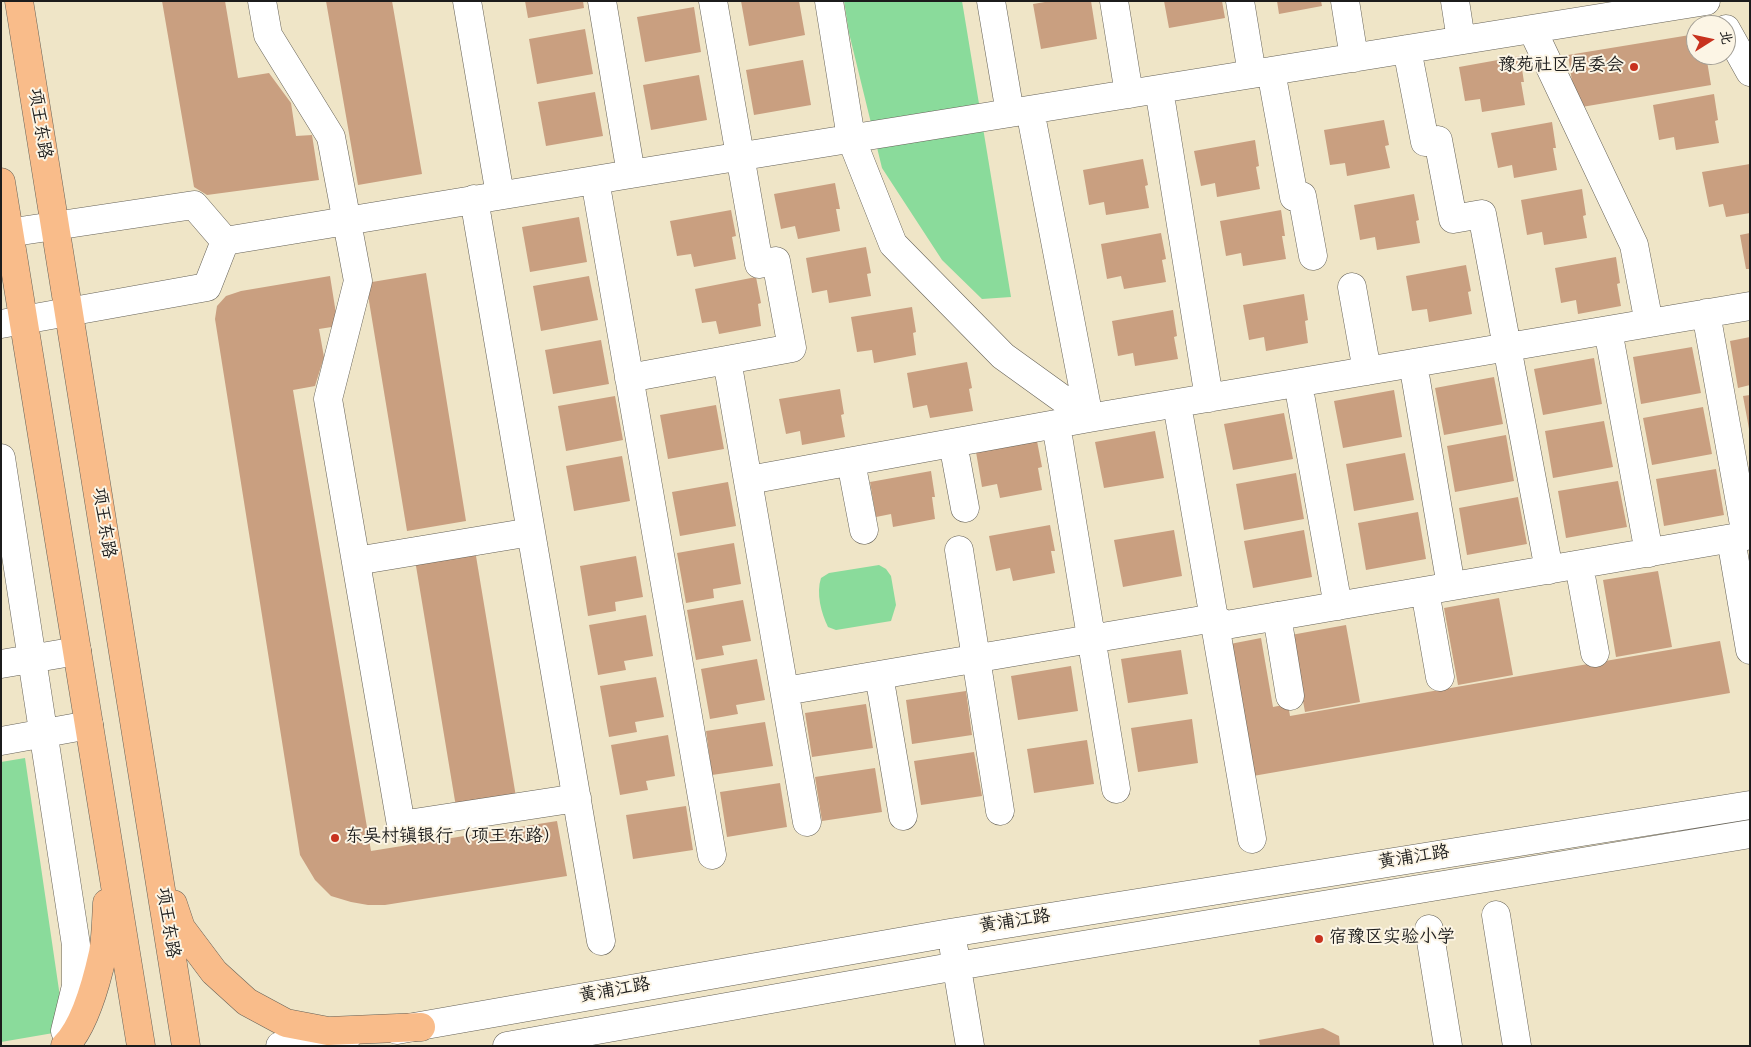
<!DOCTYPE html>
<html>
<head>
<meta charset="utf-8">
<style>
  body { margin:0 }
  #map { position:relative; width:1751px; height:1047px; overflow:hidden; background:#efe5c7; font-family:"Indie Flower","LXGW WenKai TC",sans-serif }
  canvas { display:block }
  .frame { position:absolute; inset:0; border:2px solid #1c1c1c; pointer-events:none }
  .north { position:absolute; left:1686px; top:15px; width:50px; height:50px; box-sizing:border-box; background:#fcf5e5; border:1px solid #a29e95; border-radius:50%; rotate:80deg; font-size:14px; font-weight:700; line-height:20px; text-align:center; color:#1c1c1c }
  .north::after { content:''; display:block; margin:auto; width:18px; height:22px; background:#c8321e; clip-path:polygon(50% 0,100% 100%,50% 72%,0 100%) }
</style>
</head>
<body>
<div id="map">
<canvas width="1751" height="1047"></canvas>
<div class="frame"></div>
<div class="north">北</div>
</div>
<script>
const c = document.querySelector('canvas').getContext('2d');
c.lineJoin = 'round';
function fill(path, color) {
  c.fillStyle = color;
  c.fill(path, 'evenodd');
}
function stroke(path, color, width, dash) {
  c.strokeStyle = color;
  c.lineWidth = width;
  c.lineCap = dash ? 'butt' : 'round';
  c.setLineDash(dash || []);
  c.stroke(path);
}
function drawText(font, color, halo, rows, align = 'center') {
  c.font = font + ' "Indie Flower","LXGW WenKai TC",sans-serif';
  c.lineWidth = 4;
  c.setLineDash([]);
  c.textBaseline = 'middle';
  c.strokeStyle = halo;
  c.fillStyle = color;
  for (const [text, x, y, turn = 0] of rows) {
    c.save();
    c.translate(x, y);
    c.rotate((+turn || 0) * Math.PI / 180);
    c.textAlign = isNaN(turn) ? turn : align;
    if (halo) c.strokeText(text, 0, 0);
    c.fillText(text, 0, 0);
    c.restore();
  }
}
fill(new Path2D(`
  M844,1H962L1011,297L982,299L942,260L882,168L849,33Z
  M879,565L886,569L891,576L896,605L891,621L836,630L828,627C821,613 816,593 821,578L829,573Z
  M25,758L65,1031L1,1042V762Z`), '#8adb9b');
fill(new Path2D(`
  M162,1H225L238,78L269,73L291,103L296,136L312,135L319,180L207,195L194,187Z
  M326,1H392L422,174L358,185Z
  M525,1H583L584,8L528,18Z
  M741,1H799L805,35L749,46Z
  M1051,1H1091L1097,39L1041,49L1033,4Z
  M1164,1H1222L1225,18L1169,28Z
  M1277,1H1321L1322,6L1279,14Z
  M694,7L701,52L645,62L637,17Z
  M585,29L593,74L537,84L529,39Z
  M1696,34V55H1706L1711,85L1576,108L1568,55Z
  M1520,56L1524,82H1521L1525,105L1482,112L1480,99L1465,101L1459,67Z
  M803,60L811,105L754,115L746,70Z
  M699,75L707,120L651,130L643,85Z
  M595,92L603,136L546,146L538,102Z
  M1714,94L1718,120L1715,121L1719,143L1676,150L1674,137L1659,140L1653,105Z
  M1384,120L1389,145L1385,146L1390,168L1347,176L1345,163L1330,165L1324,130Z
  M1552,122L1556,148H1553L1557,170L1514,178L1512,165L1498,168L1491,133Z
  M1255,140L1259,166L1256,167L1260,189L1217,197L1215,183L1201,186L1194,151Z
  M1143,159L1148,185L1145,186L1149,208L1106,215L1104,202L1089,205L1083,170Z
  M1750,164V213L1726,217L1723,204L1709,207L1702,172Z
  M835,183L840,209H836L840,231L798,239L795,226L781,229L774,194Z
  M1582,189L1586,215L1583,216L1587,238L1544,245L1542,232L1527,235L1521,200Z
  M1414,194L1419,220L1416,221L1420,243L1377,250L1375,237L1360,240L1354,205Z
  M731,210L736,236L732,237L736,259L694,267L691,254L677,256L670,221Z
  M1281,210L1285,236H1282L1286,259L1243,266L1241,253L1226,256L1220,221Z
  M579,217L587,262L530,272L522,227Z
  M1161,233L1166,259L1162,260L1166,282L1124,289L1121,276L1107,279L1101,244Z
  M1750,233V269H1746L1740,235Z
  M866,247L871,273L867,274L871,296L829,303L827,290L812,293L806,258Z
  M1616,257L1620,283L1617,284L1621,306L1578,314L1576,300L1561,303L1555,268Z
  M1466,265L1471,291L1468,292L1472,314L1429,322L1427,309L1412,311L1406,276Z
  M426,273L466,521L407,531L366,283Z
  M330,276L338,326L319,329L324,357L315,386L293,390L371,851L557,821L567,876L385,905H368L351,902L331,896L315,880L300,855L215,319L217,306L226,296L241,291Z
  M589,276L598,320L541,331L533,286Z
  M756,277L761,303L758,304L761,326L719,334L716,321L702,323L695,289Z
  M1304,294L1308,320L1305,321L1308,343L1266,351L1264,337L1249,340L1243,305Z
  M912,307L916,332L913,333L916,355L874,363L872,350L857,352L851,317Z
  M1173,310L1177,336L1174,337L1178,359L1135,366L1133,353L1118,356L1112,321Z
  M1750,337V385L1738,388L1730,341Z
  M601,340L609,384L553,394L545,350Z
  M1692,347L1701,393L1641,404L1633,357Z
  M1594,358L1602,404L1543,415L1534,369Z
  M967,362L972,388L969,389L973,411L930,418L927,405L913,408L907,373Z
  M1494,377L1503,424L1444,435L1435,388Z
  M840,389L844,414L841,415L845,437L802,445L800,431L786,434L779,399Z
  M1394,390L1402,437L1343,448L1334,401Z
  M1750,395V429H1749L1743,396Z
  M615,396L623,440L566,451L558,406Z
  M716,405L724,449L668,459L660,415Z
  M1703,407L1712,454L1652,465L1643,418Z
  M1284,413L1293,459L1233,470L1224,424Z
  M1604,421L1613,467L1553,478L1545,431Z
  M1155,431L1164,478L1104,488L1095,442Z
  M1506,435L1514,481L1455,492L1447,446Z
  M1037,441L1042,467L1038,468L1042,490L1000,498L997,484L982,487L976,452Z
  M1405,453L1414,500L1354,511L1346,464Z
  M622,456L630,501L574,511L566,466Z
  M1716,469L1724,515L1664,526L1656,479Z
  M931,471L935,497H932L935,519L893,527L891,514L876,517L870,482Z
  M1296,473L1304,519L1244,530L1236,484Z
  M1618,481L1627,527L1566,538L1558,491Z
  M728,482L736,526L680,536L672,492Z
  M1518,497L1527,544L1467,555L1459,508Z
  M1418,512L1426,559L1366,570L1358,523Z
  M1050,525L1055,551H1051L1055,573L1013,581L1010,568L996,571L989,536Z
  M1174,530L1182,576L1123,587L1114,540Z
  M1304,530L1312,577L1253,588L1244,541Z
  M734,543L741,584L713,589L714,598L686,603L677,553Z
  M475,550L516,797L456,807L415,560Z
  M636,556L643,597L615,602L616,611L588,616L580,566Z
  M1658,571L1672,647L1616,657L1603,580Z
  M1499,598L1513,675L1458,685L1444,608Z
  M743,600L751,641L722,646L724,655L696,660L687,610Z
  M646,615L653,656L624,661L626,670L598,675L589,625Z
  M1346,625L1360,702L1305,712L1291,635Z
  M1261,638L1273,707L1288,704L1290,716L1720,641L1730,693L1253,776L1230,644Z
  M1181,650L1188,694L1128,703L1121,659Z
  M757,659L765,700L736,705L738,714L710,719L701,669Z
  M1071,666L1078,711L1018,720L1011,676Z
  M656,677L664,717L635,722L637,732L609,737L600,686Z
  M966,691L972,735L912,744L906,700Z
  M866,704L873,748L812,757L805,713Z
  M1192,719L1198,763L1138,772L1131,728Z
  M765,722L773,766L712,775L706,731Z
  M668,735L675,776L646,781L648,790L620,795L611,745Z
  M1087,740L1094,784L1034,793L1027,749Z
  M974,752L982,796L921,805L914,761Z
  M875,768L882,812L822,821L815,777Z
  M780,783L787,827L727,837L720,792Z
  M686,806L693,850L633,859L626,815Z
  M1323,1028L1339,1036L1340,1046H1260L1259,1040Z`), '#c99f80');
const minor = new Path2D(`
  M262,1L268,35L331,137L358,281L328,399L401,825L577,798
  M467,1L500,195
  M602,1L631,174
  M829,1L851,138L893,244L1003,356L1089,418
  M991,1L1010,113
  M1114,1L1129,94
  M1240,1L1252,74
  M1345,1L1354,58
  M1455,1L1461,40
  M1532,29L1634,245L1649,323
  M1726,29L1750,72
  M1407,49L1425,142L1438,140L1453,219L1482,214L1549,570
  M1271,71L1294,197L1302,196L1313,256
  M1159,89L1209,398
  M1030,110L1089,418
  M595,180L712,855
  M474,199L601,941
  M1,234L194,205L225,241L207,287L1,324
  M225,241L631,174L1706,1
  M1352,287L1367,371
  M1706,313L1746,536
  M1608,330L1649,553
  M727,360L807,822
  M1413,363L1451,586
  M629,378L792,348L776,261L759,264L713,1
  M1298,383L1338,606
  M1177,404L1252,839
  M1056,424L1116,789
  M953,443L965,508
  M1,458L76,945V986L65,1031
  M851,462L864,530
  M749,480L1089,418L1750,306
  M1731,539L1750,650
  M959,550L1000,811
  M356,561L531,532
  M1579,565L1595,653
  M1425,591L1440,677
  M1277,616L1290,696
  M1,664L77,651
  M879,675L903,816
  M785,691L1214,618L1226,625L1750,535
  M1,741L89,725
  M1496,915L1517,1046
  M1429,929L1448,1046
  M954,950L970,1046
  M397,1030L950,933L1750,805
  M280,1046L347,1037
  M507,1046L957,966L1750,834`);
const major = new Path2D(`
  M19,1L186,1046
  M1,182L141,1046
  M173,904L181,928L214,972L247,1002L286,1023L328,1031L421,1027
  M65,1046C85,1026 97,980 103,953C106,937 106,919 107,903`);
stroke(minor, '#666258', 29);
stroke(major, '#666258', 29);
stroke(minor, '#fff', 28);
stroke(major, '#f9bc8a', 28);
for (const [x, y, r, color] of [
  [1634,67,5,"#c8321e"],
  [335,838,5,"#c8321e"],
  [1319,939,5,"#c8321e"]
]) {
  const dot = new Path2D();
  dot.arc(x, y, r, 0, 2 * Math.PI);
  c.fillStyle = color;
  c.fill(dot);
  stroke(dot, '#fcf5e5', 2);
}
drawText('18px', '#1c1c1c', '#fcf5e5', [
  ["豫苑社区居委会",1624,67,"right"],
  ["东吴村镇银行（项王东路）",345,838],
  ["宿豫区实验小学",1329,939]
], 'left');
drawText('18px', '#1c1c1c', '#fcf5e5', [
  ["项王东路",38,124,81],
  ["项王东路",102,523,81],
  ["黄浦江路",1414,859,-9],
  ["项王东路",166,923,81],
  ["黄浦江路",1015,923,-9],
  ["黄浦江路",615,992,-10]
]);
</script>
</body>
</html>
